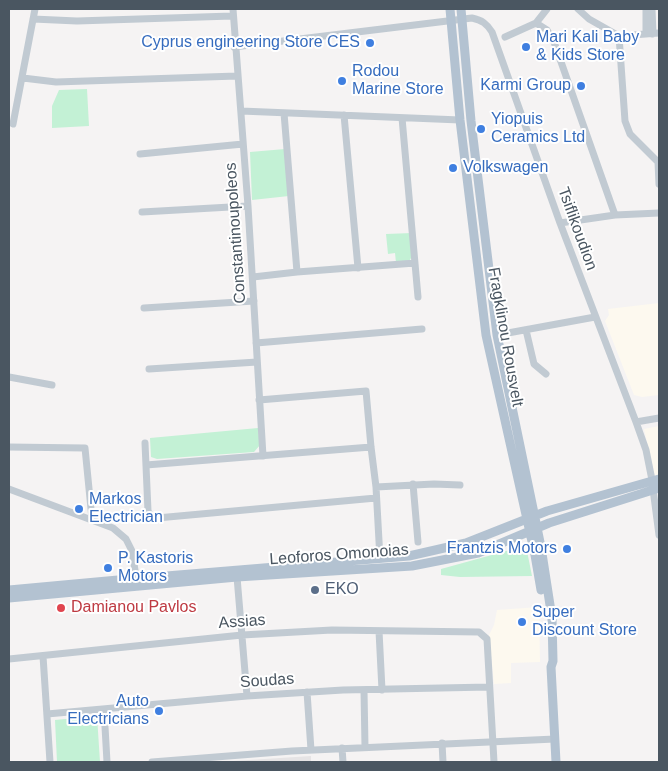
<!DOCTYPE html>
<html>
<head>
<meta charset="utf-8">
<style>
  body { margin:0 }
  #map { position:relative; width:668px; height:771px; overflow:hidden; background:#f5f3f3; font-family:Helvetica,sans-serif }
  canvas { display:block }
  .frame { position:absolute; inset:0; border:10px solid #4a5661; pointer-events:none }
</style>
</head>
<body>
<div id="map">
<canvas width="668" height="771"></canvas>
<div class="frame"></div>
</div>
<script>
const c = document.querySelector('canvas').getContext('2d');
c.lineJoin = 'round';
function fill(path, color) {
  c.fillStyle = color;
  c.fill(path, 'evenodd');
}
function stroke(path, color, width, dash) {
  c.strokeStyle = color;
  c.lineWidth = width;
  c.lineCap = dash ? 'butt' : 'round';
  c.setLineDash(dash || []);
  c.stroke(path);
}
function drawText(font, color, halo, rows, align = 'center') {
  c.font = font + ' Helvetica,sans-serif';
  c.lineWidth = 4;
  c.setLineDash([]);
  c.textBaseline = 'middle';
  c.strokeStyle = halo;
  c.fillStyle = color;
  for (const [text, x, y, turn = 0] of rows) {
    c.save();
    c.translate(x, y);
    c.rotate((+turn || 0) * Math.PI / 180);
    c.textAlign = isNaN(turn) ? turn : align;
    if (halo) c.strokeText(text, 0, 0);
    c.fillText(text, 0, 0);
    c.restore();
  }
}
fill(new Path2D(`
  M659,303V395L642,397L634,395L605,321L609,315L608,309Z
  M659,426V475L655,476L644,429Z
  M539,607L540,662L511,663V683L494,684L489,635L494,625L497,610Z`), '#fdf9ef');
fill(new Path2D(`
  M311,756V762H218Z`), '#e6e4e5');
fill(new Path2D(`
  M87,89L89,126L52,128V106L59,90Z
  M285,149L289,196L252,200L250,152Z
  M412,233V256L410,260L396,263L395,253L388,254L386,234Z
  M258,428L260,445L254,452L157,459L151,457L150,438Z
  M517,548L527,551L532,576L460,577L441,575V569Z
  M97,716L100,762H57L55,720Z`), '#c3f1d5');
stroke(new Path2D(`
  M233,9L248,206L263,456
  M578,9L589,19L619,36L659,33
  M646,9V34
  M652,9L653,34
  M33,19L77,21L232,16
  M536,23L547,30L554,42L615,215
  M619,36L625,121L630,134L658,162
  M505,37L536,23L547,9
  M234,47L472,18C482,20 487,24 492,32L560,223L636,422L646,450L652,480
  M23,78L56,82L237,76
  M241,111L460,120
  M284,113L297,272
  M344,115L358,268
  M402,118L418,297
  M13,124L35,9
  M140,154L243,144
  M659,162H658L659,184
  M142,212L248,206
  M560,223L615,215L659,213
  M253,277L297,272L415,263
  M144,308L254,301
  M526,330L534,364L546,374
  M497,335L595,317
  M256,343L422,329
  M149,369L257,362
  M9,377L52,385
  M259,400L366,391L371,447L376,487L380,559
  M636,422L659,418
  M145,443L148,511L151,516L157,518L376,498
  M9,447L85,448L92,519
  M146,465L371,447
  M413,484L418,542
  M376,487L434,484L460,485
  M9,489L113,528L126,539L132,551L137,583
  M653,489L659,535
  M237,577L247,696
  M379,631L382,690
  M43,656L50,762
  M9,659L242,635L332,630L479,632L487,639L494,762
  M364,690L365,747
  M307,692L311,750
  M104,709L107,762
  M47,714L247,696L343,690L489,687
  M442,743L443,762
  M342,748L343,762
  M152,762L292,751L555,739`), '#c1cad2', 7);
stroke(new Path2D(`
  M450,9L460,120L486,335L535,555L541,590
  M461,9L471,121L497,335L541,547L552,618L553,661L551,667L556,762
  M9,590L118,580L409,556L466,543L547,511L659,479
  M9,598L237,577L412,566L478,553L549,523L659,488`), '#b3c2d1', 9);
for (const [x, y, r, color] of [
  [370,43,5,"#3f7fe0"],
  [526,47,5,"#3f7fe0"],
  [342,81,5,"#3f7fe0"],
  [581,86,5,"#3f7fe0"],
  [481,129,5,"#3f7fe0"],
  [453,168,5,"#3f7fe0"],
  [79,509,5,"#3f7fe0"],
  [567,549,5,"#3f7fe0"],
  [108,568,5,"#3f7fe0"],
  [315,590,5,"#5c6f8a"],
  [61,608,5,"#e0444e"],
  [522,622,5,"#3f7fe0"],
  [159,711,5,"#3f7fe0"]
]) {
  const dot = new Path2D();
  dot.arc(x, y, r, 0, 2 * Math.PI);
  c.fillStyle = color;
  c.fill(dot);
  stroke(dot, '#fff', 2);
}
drawText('16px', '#366cbe', '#fff', [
  ["Mari Kali Baby",536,38],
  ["& Kids Store",536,56],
  ["Cyprus engineering Store CES",360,43,"right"],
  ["Rodou",352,72],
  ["Marine Store",352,90],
  ["Karmi Group",571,86,"right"],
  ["Yiopuis",491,120],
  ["Ceramics Ltd",491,138],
  ["Volkswagen",463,168],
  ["Markos",89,500],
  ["Electrician",89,518],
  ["Frantzis Motors",557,549,"right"],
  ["P. Kastoris",118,559],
  ["Motors",118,577],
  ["Super",532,613],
  ["Discount Store",532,631],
  ["Auto",149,702,"right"],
  ["Electricians",149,720,"right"]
], 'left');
drawText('16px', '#4a5661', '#fff', [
  ["Tsiflikoudion",577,229,70],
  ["Constantinoupoleos",236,233,-94],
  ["Fragklinou Rousvelt",505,337,80],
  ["Leoforos Omonoias",339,555,-4],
  ["Assias",242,622,-4],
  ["Soudas",267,681,-4]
]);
drawText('16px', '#4e5e75', '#fff', [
  ["EKO",325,590]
], 'left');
drawText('16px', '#be3a42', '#fff', [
  ["Damianou Pavlos",71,608]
], 'left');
</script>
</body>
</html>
